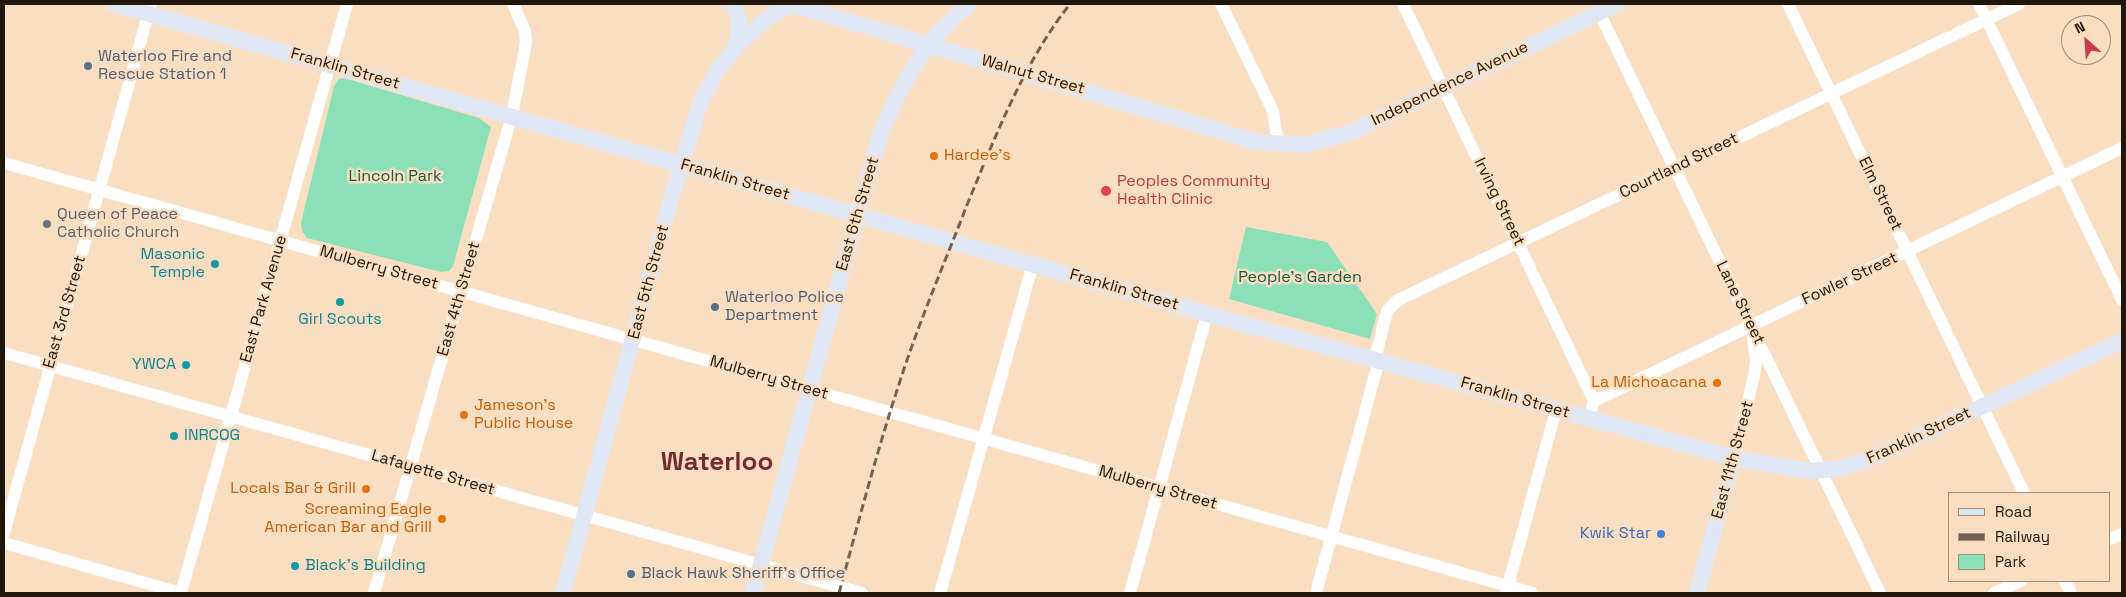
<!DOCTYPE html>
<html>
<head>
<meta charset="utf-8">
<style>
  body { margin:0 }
  #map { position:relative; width:2126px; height:597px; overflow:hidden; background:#fadec2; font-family:"Space Grotesk",sans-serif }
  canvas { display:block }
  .frame { position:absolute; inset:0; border:5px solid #1f160c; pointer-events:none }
  .legend { position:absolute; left:1948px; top:492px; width:162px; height:90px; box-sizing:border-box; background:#fadec2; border:1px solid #a28e79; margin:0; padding:6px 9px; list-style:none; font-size:15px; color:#1f160c }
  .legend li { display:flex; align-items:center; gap:10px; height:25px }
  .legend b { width:25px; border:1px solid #a28e79 }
  .north { position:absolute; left:2061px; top:15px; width:50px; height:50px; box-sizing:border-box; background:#fadec2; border:1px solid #a28e79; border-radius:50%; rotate:334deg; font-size:14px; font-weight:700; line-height:20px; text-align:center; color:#1f160c }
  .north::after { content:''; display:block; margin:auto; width:18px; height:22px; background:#ca3a4e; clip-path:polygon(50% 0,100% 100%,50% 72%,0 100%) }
</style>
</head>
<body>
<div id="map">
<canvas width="2126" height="597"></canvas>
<div class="frame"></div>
<ul class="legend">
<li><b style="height:6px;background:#e0e7f4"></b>Road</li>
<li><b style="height:6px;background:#746352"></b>Railway</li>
<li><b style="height:14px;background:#8be0b8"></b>Park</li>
</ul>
<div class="north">N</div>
</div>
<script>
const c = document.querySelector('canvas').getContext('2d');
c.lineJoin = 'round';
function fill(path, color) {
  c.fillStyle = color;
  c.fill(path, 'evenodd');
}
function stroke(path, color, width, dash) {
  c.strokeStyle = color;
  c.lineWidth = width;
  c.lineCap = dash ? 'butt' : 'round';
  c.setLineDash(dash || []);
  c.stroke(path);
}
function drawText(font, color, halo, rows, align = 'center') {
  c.font = font + ' "Space Grotesk",sans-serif';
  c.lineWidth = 5;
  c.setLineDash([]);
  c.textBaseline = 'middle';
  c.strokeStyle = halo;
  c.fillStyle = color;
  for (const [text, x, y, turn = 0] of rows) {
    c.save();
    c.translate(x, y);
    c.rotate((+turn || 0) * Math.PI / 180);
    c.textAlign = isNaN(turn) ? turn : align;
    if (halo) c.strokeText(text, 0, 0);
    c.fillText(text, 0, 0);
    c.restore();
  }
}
fill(new Path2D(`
  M344,78L479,118L491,127L453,266L449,271L441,272L307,238L302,231L301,223L334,86L339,79Z
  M1246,227L1327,242L1377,314L1370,339L1229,299Z`), '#8be0b8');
stroke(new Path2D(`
  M1221,4L1273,111L1278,144
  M1403,4L1594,401
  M1788,4L2024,493
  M1979,4L2122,300
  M1599,12L1880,593
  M4,163L1533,593
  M4,353L862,593
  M1375,359L1387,311L1398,300L2019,4
  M1589,419L1594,401L2122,148
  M1734,458L1754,376L1756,361L1753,338
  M4,533L151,4
  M2110,539L2122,534
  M4,543L181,593
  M2065,581L2071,593
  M181,593L347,4
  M374,593L512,115L526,43L525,31L513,4
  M940,593L1033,264
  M1130,593L1207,314
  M1316,593L1379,360
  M1506,593L1556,410
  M1994,593L2021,581`), '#fff', 12);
stroke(new Path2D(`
  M114,4L1207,314L1734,458L1807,471L1837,469L1868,460L2122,341
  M732,4C743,18 739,33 735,48
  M790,4L1257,142L1304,145L1352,132L1617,4
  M563,593L672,195L701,101L719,68L741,42L769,17L791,4
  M753,593L880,135C902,83 924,40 969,4
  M1697,593L1734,458`), '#e0e7f4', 16);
stroke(new Path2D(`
  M839,593C859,520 878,447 902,375C921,317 945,262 967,205C996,135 1023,64 1070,4`), '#746352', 3, [8, 4]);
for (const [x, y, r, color] of [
  [88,66,5,"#5c6f8a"],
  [934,156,5,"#e8710a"],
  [1106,191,6,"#e0444e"],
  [47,224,5,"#6b7280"],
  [215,264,5,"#0f9aa8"],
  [340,302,5,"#0f9aa8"],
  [715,307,5,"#5c6f8a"],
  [186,365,5,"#0f9aa8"],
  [1717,383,5,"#e8710a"],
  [464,415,5,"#e8710a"],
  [174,436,5,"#0f9aa8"],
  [366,489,5,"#e8710a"],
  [442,519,5,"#e8710a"],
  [1661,534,5,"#3f7fe0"],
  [295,566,5,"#0f9aa8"],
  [631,574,5,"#5c6f8a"]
]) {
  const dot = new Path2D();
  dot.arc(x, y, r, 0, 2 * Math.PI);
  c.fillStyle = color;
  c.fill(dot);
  stroke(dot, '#fadec2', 2);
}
drawText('16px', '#4e5e75', '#fadec2', [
  ["Waterloo Fire and",98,57],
  ["Rescue Station 1",98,75],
  ["Waterloo Police",725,298],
  ["Department",725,316],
  ["Black Hawk Sheriff's Office",641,574]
], 'left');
drawText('16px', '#1f160c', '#fadec2', [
  ["Franklin Street",345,69,16],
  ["Walnut Street",1033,75,16],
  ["Independence Avenue",1450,84,-26],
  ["Courtland Street",1679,166,-26],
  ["Franklin Street",735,180,16],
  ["Elm Street",1880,194,64],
  ["Irving Street",1499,202,64],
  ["East 6th Street",858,214,-74],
  ["Mulberry Street",379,268,16],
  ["Fowler Street",1850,279,-25],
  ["East 5th Street",649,282,-75],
  ["Franklin Street",1124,290,16],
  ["East Park Avenue",264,299,-74],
  ["East 4th Street",459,299,-74],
  ["Lane Street",1740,303,64],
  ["East 3rd Street",65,312,-74],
  ["Mulberry Street",769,378,16],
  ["Franklin Street",1515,398,16],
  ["Franklin Street",1919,436,-25],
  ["East 11th Street",1733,460,-75],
  ["Lafayette Street",433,473,16],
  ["Mulberry Street",1158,488,16]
]);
drawText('16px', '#c56008', '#fadec2', [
  ["Hardee's",944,156,"left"],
  ["La Michoacana",1707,383],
  ["Jameson's",474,406,"left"],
  ["Public House",474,424,"left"],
  ["Locals Bar & Grill",356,489],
  ["Screaming Eagle",432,510],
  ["American Bar and Grill",432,528]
], 'right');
drawText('16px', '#14583e', '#fadec2', [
  ["Lincoln Park",395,177],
  ["People's Garden",1300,278]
]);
drawText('16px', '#be3a42', '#fadec2', [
  ["Peoples Community",1117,182],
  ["Health Clinic",1117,200]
], 'left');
drawText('16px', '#5b616d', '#fadec2', [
  ["Queen of Peace",57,215],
  ["Catholic Church",57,233]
], 'left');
drawText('16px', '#0d838f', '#fadec2', [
  ["Masonic",205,255],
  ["Temple",205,273],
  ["Girl Scouts",340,320,"center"],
  ["YWCA",176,365],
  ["INRCOG",184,436,"left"],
  ["Black's Building",305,566,"left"]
], 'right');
drawText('16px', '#366cbe', '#fadec2', [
  ["Kwik Star",1651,534]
], 'right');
drawText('bold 26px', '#722c32', '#fadec2', [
  ["Waterloo",717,463]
]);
</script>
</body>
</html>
